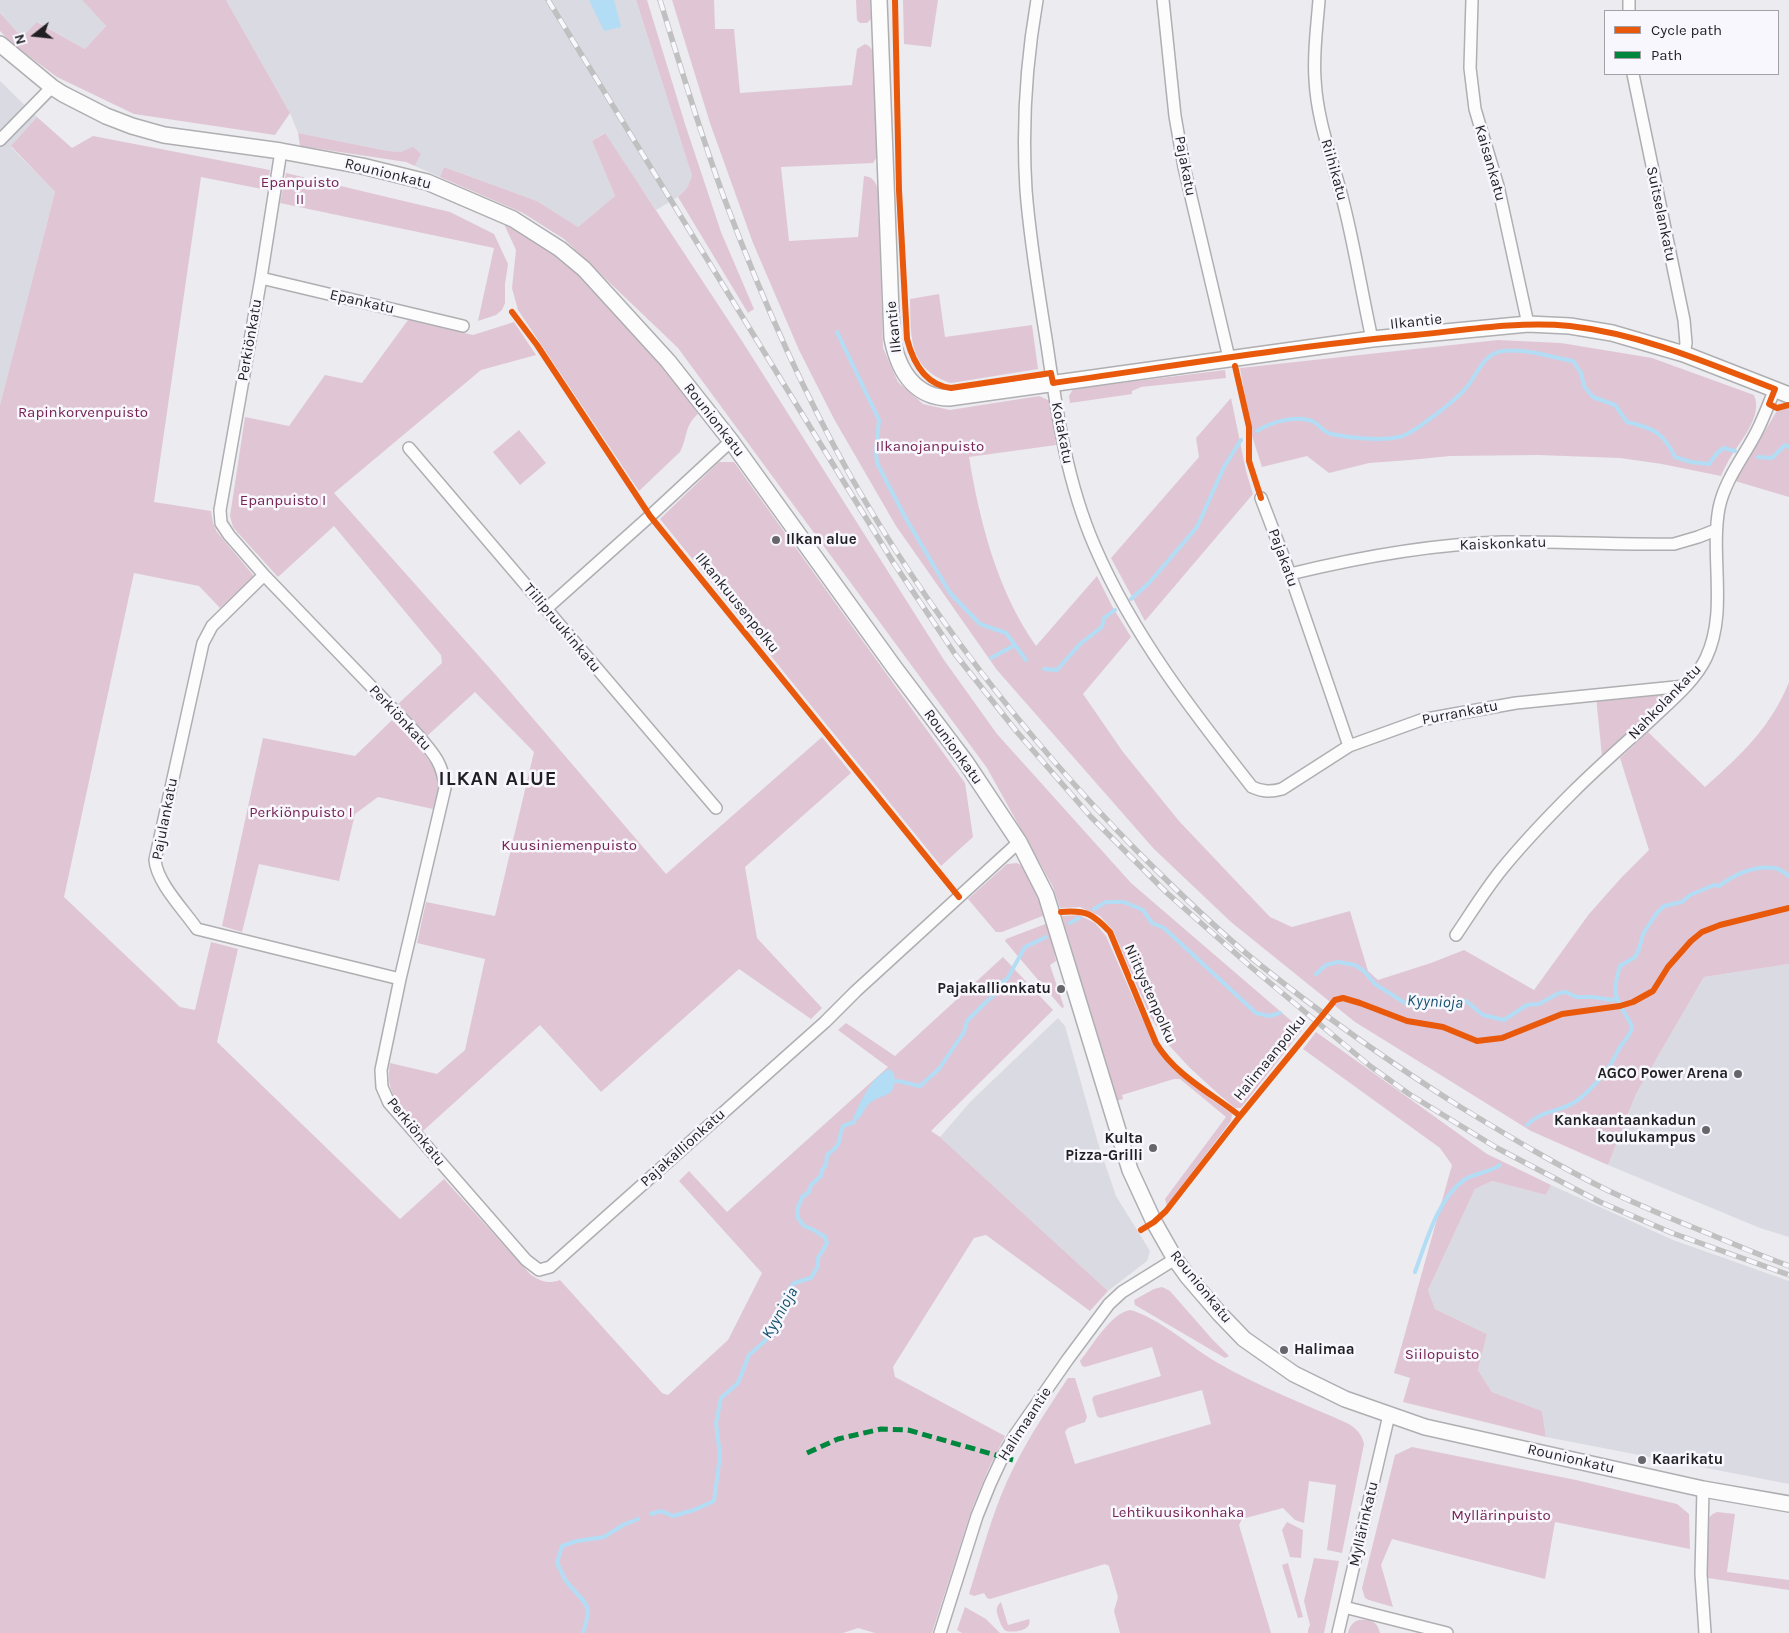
<!DOCTYPE html>
<html>
<head>
<meta charset="utf-8">
<style>
  body { margin:0 }
  #map { position:relative; width:1789px; height:1633px; overflow:hidden; background:#ebebf0; font-family:Karla,sans-serif }
  canvas { display:block }
  .legend { position:absolute; left:1604px; top:10px; width:175px; height:65px; box-sizing:border-box; background:#f8f7fe; border:1px solid #a2a1a6; margin:0; padding:6px 9px; list-style:none; font-size:15px; color:#201f22 }
  .legend li { display:flex; align-items:center; gap:10px; height:25px }
  .legend b { width:25px; border:1px solid #a2a1a6 }
  .north { position:absolute; left:10px; top:10px; width:50px; height:50px; -webkit-text-stroke:4px #f8f7fe; paint-order:stroke; rotate:254deg; font-size:14px; font-weight:700; line-height:20px; text-align:center; color:#201f22 }
  .north::after { content:''; display:block; margin:auto; width:18px; height:22px; background:#201f22; clip-path:polygon(50% 0,100% 100%,50% 72%,0 100%) }
</style>
</head>
<body>
<div id="map">
<canvas width="1789" height="1633"></canvas>
<ul class="legend">
<li><b style="height:6px;background:#e8590c"></b>Cycle path</li>
<li><b style="height:6px;background:#00873e"></b>Path</li>
</ul>
<div class="north">N</div>
</div>
<script>
const c = document.querySelector('canvas').getContext('2d');
c.lineJoin = 'round';
function fill(path, color) {
  c.fillStyle = color;
  c.fill(path, 'evenodd');
}
function stroke(path, color, width, dash) {
  c.strokeStyle = color;
  c.lineWidth = width;
  c.lineCap = dash ? 'butt' : 'round';
  c.setLineDash(dash || []);
  c.stroke(path);
}
function drawText(font, color, halo, rows, align = 'center') {
  c.font = font + ' Karla,sans-serif';
  c.lineWidth = 5;
  c.setLineDash([]);
  c.textBaseline = 'middle';
  c.strokeStyle = halo;
  c.fillStyle = color;
  for (const [text, x, y, turn = 0] of rows) {
    c.save();
    c.translate(x, y);
    c.rotate((+turn || 0) * Math.PI / 180);
    c.textAlign = isNaN(turn) ? turn : align;
    if (halo) c.strokeText(text, 0, 0);
    c.fillText(text, 0, 0);
    c.restore();
  }
}
fill(new Path2D(`
  M0,0H82L106,26L85,49L38,22L22,37L0,13Z
  M226,0H636L692,176L687,188L678,197L656,210L604,133L592,141L615,196L578,227L537,201L444,167L440,177L415,166L421,154L388,151L298,133L290,113Z
  M0,81L37,117L11,147L55,192L0,405Z
  M1789,964V1237L1760,1228L1608,1165L1636,1094L1704,977Z
  M1058,1018L1065,1026L1098,1143L1116,1196L1150,1251L1147,1261L1108,1291L940,1137L971,1101Z
  M1492,1181L1546,1195L1551,1185L1673,1240L1789,1281V1484L1546,1437L1542,1411L1492,1392L1478,1370L1487,1334L1435,1309L1428,1290L1475,1189Z`), '#dadae3');
fill(new Path2D(`
  M82,0H226L290,113L275,135L134,114L57,77L14,45L0,31V13L22,37L37,22L85,49L106,26Z
  M636,0H647L685,124L721,232L754,309L748,313L678,197L687,188L692,176Z
  M672,0H714L715,29H734L740,93L852,85L857,49L865,44L869,46L873,51L877,157L873,163L781,167L789,241L858,237L864,176C873,177 875,181 878,189L883,348L898,382L923,404L950,410L1039,396L1050,401L1056,445L969,457C980,523 997,590 1036,646L1097,576L1112,606L1131,637L1083,694L1123,752L1179,821L1270,917L1292,927L1350,911L1368,971L1378,980L1431,963L1464,950L1534,990L1589,914L1621,878L1649,850L1620,758L1648,732L1705,787C1740,756 1772,726 1789,682V964L1704,977L1636,1094L1608,1165L1531,1131L1355,1022L1231,922L1154,849L997,670L896,526L834,419L799,350L753,243L710,123Z
  M856,0H870L871,19L867,23H860L857,20Z
  M903,0H938L931,47L904,44Z
  M37,117L72,148L93,136L270,170L267,190L201,177L154,502L211,511L213,523L217,532L254,576L220,608L199,586L134,573L64,897L180,1007L195,1010L211,942L238,949L217,1042L400,1219L444,1179L531,1275C542,1282 548,1284 560,1280L662,1393L668,1395L728,1340L762,1273L679,1181L689,1171L727,1212L888,1067L838,1030L846,1023L895,1056L1003,957L1053,1010L931,1131L940,1137L1108,1291L1090,1311L986,1235L974,1238L893,1367L895,1377L1005,1436L988,1470L973,1506L932,1633H875L858,1628L843,1633H0V405L55,192L11,146Z
  M298,133L388,151L401,152L413,147L421,154L415,166L406,162L300,146Z
  M605,133L742,341L944,660L997,734L1131,883L1302,1030L1241,1108H1235L1214,1090L1189,1067L1165,1041L1149,1014L1113,930L1100,916L1080,907L1060,908L1053,887L987,768L678,348L564,239L523,213L440,177L444,167L537,201L578,227L615,196L592,141Z
  M286,173L450,212L494,234L508,264L505,284V303L502,310L496,315L478,321L494,248L280,203Z
  M504,224L545,248L607,299L658,359L698,414C684,426 688,437 680,452L639,491L518,310L512,288L516,250Z
  M939,294L945,337L1032,325L1038,369L951,383C908,369 911,337 910,299Z
  M408,320L473,335L514,322L536,355L481,370L334,493L495,674L666,874L822,737L851,773L745,867L757,938L822,1008L811,1019L739,969L601,1092L540,1025L423,1131C403,1109 384,1096 390,1063L437,1074L465,1050L485,959L417,943L426,902L495,916L534,752L475,692L427,736L398,704L442,663L441,655L334,526L278,577L238,533L233,527L230,516L245,417L289,426L325,375L362,383Z
  M1498,340L1561,343L1652,358L1754,395C1763,415 1742,439 1732,455C1728,461 1724,469 1721,476L1662,464L1620,458L1538,455L1450,456L1410,460L1369,463L1329,473L1307,456L1262,467L1252,436L1240,368Z
  M1225,370L1226,378L1141,387L1132,391V394L1070,403L1069,396L1073,389Z
  M1231,398L1246,471L1253,494L1145,621L1111,558L1199,457L1196,438Z
  M1787,407L1789,408V497L1735,481L1778,409Z
  M519,430L546,463L520,485L493,452Z
  M719,462H734L965,783L973,837L941,866L660,519Z
  M1662,693L1663,697L1662,700L1602,756L1596,697Z
  M392,720C406,734 437,762 438,782C439,791 435,801 433,809L378,797L355,814L339,881L259,864L242,932L222,926L263,738L355,756Z
  M1017,863L1024,867L1045,915L1002,932H996L968,899L1007,864Z
  M1079,915L1095,923L1106,936L1142,1018L1159,1047L1183,1074L1211,1099L1232,1114L1231,1121L1167,1206L1165,1199L1226,1117L1180,1079H1174L1122,1095L1123,1099L1116,1101L1062,916Z
  M1048,923L1056,961L1050,965L1064,1007L1062,1008L1005,941L1006,939Z
  M1316,1032L1487,1154L1551,1185L1546,1195L1492,1181L1475,1189L1428,1290L1435,1309L1487,1334L1478,1370L1492,1392L1542,1411L1546,1437L1403,1402L1410,1378L1394,1373L1452,1165L1440,1148L1303,1049Z
  M1162,1287L1170,1291L1212,1339L1229,1356L1225,1358L1135,1305L1134,1300L1154,1289Z
  M1130,1310C1158,1317 1192,1348 1218,1363C1259,1387 1305,1404 1349,1424C1357,1429 1362,1435 1364,1444L1342,1553L1327,1550L1336,1485L1309,1481L1304,1523L1295,1520L1283,1508L1242,1519L1239,1525L1271,1633H1120L1114,1611L1118,1597L1109,1566L1105,1564L990,1599L987,1598L984,1593L974,1596L969,1594C979,1562 988,1529 1000,1498C1017,1455 1042,1417 1068,1378H1075L1087,1417L1085,1422L1068,1428L1065,1432L1075,1464L1211,1424L1202,1390L1100,1418L1097,1416L1092,1399L1094,1396L1161,1376L1152,1347L1085,1367L1082,1366L1080,1361C1092,1346 1111,1313 1130,1310Z
  M1412,1447L1576,1480L1677,1504L1689,1514L1690,1549L1555,1522L1545,1579L1392,1539L1381,1565L1393,1607L1369,1600L1365,1598L1362,1588L1395,1455Z
  M1717,1512L1735,1514L1727,1572L1789,1580V1590L1708,1578L1706,1526C1707,1518 1710,1515 1717,1512Z
  M1287,1522L1303,1530L1301,1558L1290,1557L1282,1530Z
  M1314,1558L1339,1561L1324,1633H1308V1630L1310,1625L1304,1601Z
  M1288,1563L1303,1617L1298,1618L1282,1565Z
  M1001,1602L1008,1625L1029,1619C1033,1630 1015,1633 1006,1631C1001,1627 1000,1622 998,1616C996,1610 996,1607 1001,1602Z
  M965,1607L986,1619L1000,1633H962L957,1630Z
  M1359,1620C1371,1619 1377,1621 1380,1633H1348C1350,1626 1352,1622 1359,1620Z`), '#e0c6d4');
fill(new Path2D(`
  M589,0H614L621,27L604,31Z
  M889,1069L894,1073C898,1100 882,1092 869,1104C863,1110 862,1119 854,1122L853,1118C862,1100 870,1078 889,1069Z`), '#b2ddf5');
stroke(new Path2D(`
  M837,332L879,420L876,452L877,463L905,517L950,593L980,624L1006,633L1015,645
  M1257,431C1271,422 1295,415 1312,421C1319,424 1323,432 1331,434C1350,438 1380,441 1399,437C1412,435 1457,399 1466,388C1477,375 1483,354 1502,351C1526,348 1549,357 1573,361L1581,373L1584,386L1593,397L1615,405L1627,422C1653,428 1663,432 1675,457L1691,462L1709,464L1717,453L1724,448L1735,451
  M1758,457L1772,458L1785,445L1789,447
  M1131,599L1149,583L1197,527L1224,467L1241,440
  M991,658L1015,645L1026,660
  M1044,669L1057,670L1080,644L1102,627L1104,618L1115,610
  M1094,909L1106,902H1124L1143,910L1152,923L1164,928L1256,1013L1269,1016L1280,1013
  M1070,923L1079,918
  M1316,974L1326,965L1338,962L1355,965L1364,971L1375,984L1405,1003L1412,1004L1423,1001L1441,1003L1466,1001L1483,1015L1504,1020L1527,1005L1539,1004L1559,993L1566,992L1576,997H1593L1612,1000L1617,998
  M895,1081C904,1081 911,1085 920,1086L939,1069L964,1032L967,1021L986,1002L993,996L995,986L1007,979L1025,947L1046,937
  M1527,1125C1541,1110 1560,1112 1575,1102C1587,1094 1605,1075 1612,1062C1615,1058 1616,1053 1619,1049C1624,1040 1631,1036 1632,1026C1618,1000 1610,998 1620,966L1635,957L1639,949L1643,934L1656,914L1664,906L1682,902L1690,895L1714,885L1719,886C1735,874 1755,865 1775,868C1780,869 1785,873 1789,876
  M1415,1272C1426,1242 1438,1198 1464,1180C1474,1173 1489,1173 1500,1165
  M651,1514L661,1511L673,1516L694,1510L714,1501L720,1456L716,1423L721,1398L738,1383L749,1355L765,1341L785,1295L794,1283L811,1278L818,1266V1258L827,1243L825,1237L812,1229L804,1226L798,1218L797,1210L802,1197L809,1192L811,1185L821,1176L822,1170L826,1165L827,1155C845,1141 836,1142 843,1126L854,1122
  M583,1633C594,1601 584,1604 566,1581C563,1576 560,1569 557,1563L562,1546L577,1541L604,1537L623,1525L638,1519`), '#b2ddf5', 4);
const minor = new Path2D(`
  M1037,0C1026,63 1022,126 1026,190C1030,242 1039,294 1047,345C1057,414 1067,483 1095,547C1133,635 1193,712 1252,787C1263,792 1271,792 1282,789L1349,746L1421,720L1516,703L1685,686
  M1163,0L1175,116L1184,167L1229,358
  M1319,0C1317,27 1313,53 1315,79C1317,123 1334,163 1344,205C1355,249 1362,294 1372,339
  M1472,0L1470,68L1475,109L1498,186L1528,324
  M1629,0V11
  M1633,74L1684,320L1686,343L1684,354
  M0,140L52,87
  M281,151L261,278L220,510L221,523L229,535L264,575L416,733C432,752 443,762 445,788L400,979L381,1070L382,1087L389,1103L526,1260L539,1270L550,1267L825,1022L856,991L1019,842
  M261,278L463,326
  M409,448L716,808
  M1261,498L1290,574L1349,746
  M1290,574C1360,557 1430,544 1503,542C1560,541 1617,545 1674,544L1698,537L1716,530
  M264,575L212,626L203,643L155,860C157,883 184,910 197,929L400,979
  M546,609L650,516L731,441
  M1456,935C1471,913 1485,890 1502,869C1524,842 1549,816 1573,792C1599,766 1627,742 1654,717C1672,700 1695,681 1706,658C1728,612 1710,557 1719,508C1725,479 1744,457 1757,431C1764,417 1769,403 1775,389
  M1703,1489L1701,1574L1705,1633
  M1344,1607L1447,1633
  M940,1633L977,1516L990,1484L1003,1456L1015,1435L1068,1359L1109,1304L1122,1292L1175,1259
  M1338,1633L1389,1415`);
const major = new Path2D(`
  M879,0L892,338C898,369 913,397 949,398L1372,339L1528,324L1570,326L1612,333L1684,354L1789,395
  M0,44L52,87L63,94L106,116L132,126L164,135L281,151L362,166L427,182L513,219L560,249L584,269L668,361L731,441L894,667L965,761L1019,842L1046,895L1130,1170L1154,1222L1175,1259L1188,1277L1219,1313L1244,1339L1294,1374L1345,1399L1425,1427L1703,1489L1789,1504`);
stroke(minor, '#afafb2', 14);
stroke(major, '#afafb2', 18);
stroke(minor, '#fcfcfd', 11);
stroke(major, '#fcfcfd', 15);
const rail = new Path2D(`
  M548,0L893,562L955,654L1017,732L1091,817L1167,893L1251,967L1370,1066L1409,1094L1497,1148L1600,1202L1672,1233L1789,1275
  M660,0C681,68 701,136 726,203C761,296 802,390 851,477C929,613 1026,738 1136,850C1175,889 1216,929 1259,964C1324,1016 1392,1064 1462,1108C1510,1137 1558,1166 1609,1191C1641,1206 1674,1220 1707,1233C1734,1244 1761,1256 1789,1266`);
stroke(rail, '#c0c0c0', 5.5);
stroke(rail, '#f8f7fe', 4, [11]);
stroke(new Path2D(`
  M807,1453L838,1439L881,1429L908,1430L1013,1460`), '#00873e', 5, [10, 5]);
stroke(new Path2D(`
  M895,0L899,190L907,339C913,362 925,385 951,388L1051,373L1053,383C1173,366 1294,346 1415,335C1466,330 1518,321 1570,326C1641,334 1708,363 1775,389L1769,404L1777,408L1789,405
  M512,312L537,345L650,516L959,897
  M1235,366L1249,427V461L1261,498
  M1061,912C1087,910 1093,914 1110,932L1156,1043C1175,1075 1211,1093 1240,1116
  M1141,1230L1154,1222L1166,1211L1240,1116L1335,1000L1343,998L1360,1003L1407,1021L1443,1027L1477,1041L1502,1038L1562,1014L1620,1006L1633,1002L1653,991L1668,967L1691,941L1702,932L1720,925L1789,908`), '#e8590c', 6);
for (const [x, y, r, color] of [
  [776,540,5,"#67666a"],
  [1061,989,5,"#67666a"],
  [1738,1074,5,"#67666a"],
  [1706,1130,5,"#67666a"],
  [1153,1148,5,"#67666a"],
  [1284,1350,5,"#67666a"],
  [1642,1460,5,"#67666a"]
]) {
  const dot = new Path2D();
  dot.arc(x, y, r, 0, 2 * Math.PI);
  c.fillStyle = color;
  c.fill(dot);
  stroke(dot, '#f8f7fe', 2);
}
drawText('15px', '#201f22', '#f8f7fe', [
  ["Kaisankatu",1490,163,74],
  ["Pajakatu",1185,166,79],
  ["Riihikatu",1334,170,74],
  ["Rounionkatu",388,174,14],
  ["Suitselankatu",1661,214,78],
  ["Epankatu",362,302,13],
  ["Ilkantie",1416,322,-6],
  ["Ilkantie",894,327,-96],
  ["Perkiönkatu",250,340,-80],
  ["Rounionkatu",714,420,52],
  ["Kotakatu",1062,433,79],
  ["Kaiskonkatu",1503,544,-2],
  ["Pajakatu",1283,558,70],
  ["Ilkankuusenpolku",737,603,51],
  ["Tiilipruukinkatu",562,628,50],
  ["Nahkolankatu",1665,702,-46],
  ["Purrankatu",1460,713,-11],
  ["Perkiönkatu",400,718,47],
  ["Rounionkatu",953,747,54],
  ["Pajulankatu",165,819,-79],
  ["Niittystenpolku",1150,994,66],
  ["Halimaanpolku",1270,1058,-51],
  ["Perkiönkatu",416,1132,51],
  ["Pajakallionkatu",683,1148,-42],
  ["Rounionkatu",1201,1287,51],
  ["Halimaantie",1025,1424,-57],
  ["Rounionkatu",1571,1459,13],
  ["Myllärinkatu",1364,1524,-77]
]);
drawText('15px', '#762453', '#f8f7fe', [
  ["Epanpuisto",300,183],
  ["II",300,200],
  ["Rapinkorvenpuisto",83,413],
  ["Ilkanojanpuisto",930,447],
  ["Epanpuisto I",283,501],
  ["Perkiönpuisto I",301,813],
  ["Kuusiniemenpuisto",569,846],
  ["Siilopuisto",1442,1355],
  ["Lehtikuusikonhaka",1178,1513],
  ["Myllärinpuisto",1501,1516]
]);
drawText('bold 15px', '#201f22', '#f8f7fe', [
  ["Ilkan alue",786,540,"left"],
  ["Pajakallionkatu",1051,989],
  ["AGCO Power Arena",1728,1074],
  ["Kankaantaankadun",1696,1121],
  ["koulukampus",1696,1138],
  ["Kulta",1143,1139],
  ["Pizza-Grilli",1143,1156],
  ["Halimaa",1294,1350,"left"],
  ["Kaarikatu",1652,1460,"left"]
], 'right');
drawText('italic 16px', '#14526d', '#f8f7fe', [
  ["Kyynioja",1435,1002,3],
  ["Kyynioja",780,1313,-60]
]);
c.letterSpacing = '1px';
drawText('bold 20px', '#201f22', '#f8f7fe', [
  ["ILKAN ALUE",498,779]
]);
c.letterSpacing = '0px';
</script>
</body>
</html>
